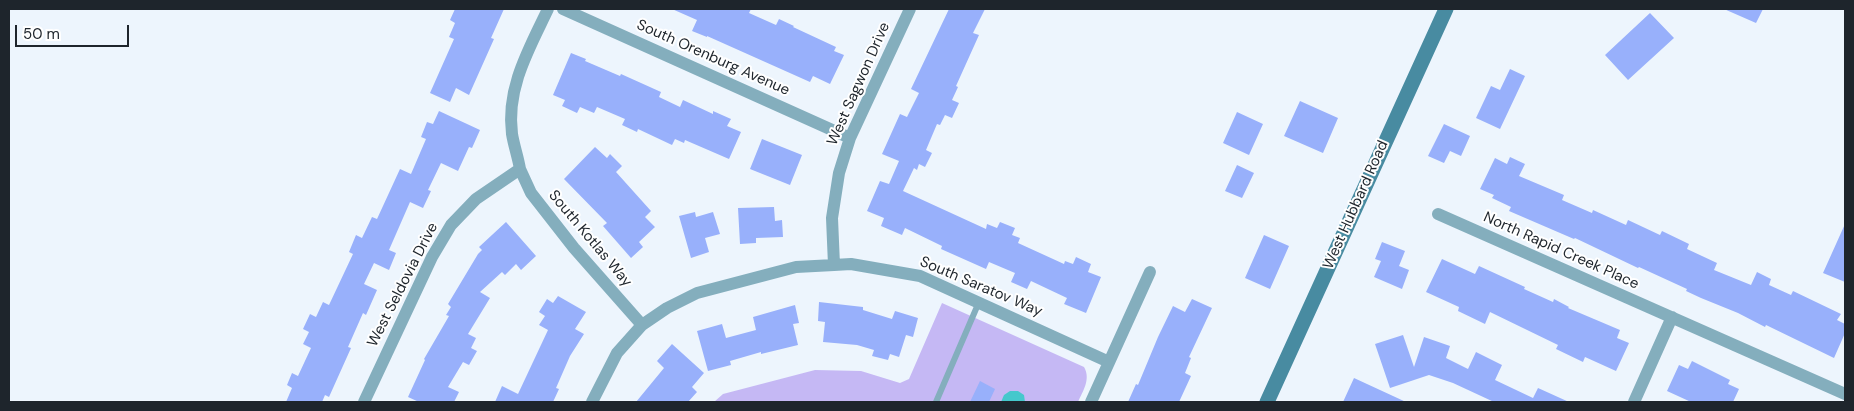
<!DOCTYPE html>
<html>
<head>
<meta charset="utf-8">
<style>
  body { margin:0 }
  #map { position:relative; width:1854px; height:411px; overflow:hidden; background:#edf5fd; font-family:"DM Sans",sans-serif }
  canvas { display:block }
  .frame { position:absolute; inset:0; border:10px solid #1e252c; pointer-events:none }
  .scale { position:absolute; left:15px; top:25px; width:114px; height:22px; box-sizing:border-box; border:2px solid #1e252c; border-top:0; padding-left:6px; font-size:15px; line-height:18px; white-space:nowrap; color:#1e252c; -webkit-text-stroke:4px #fff; paint-order:stroke }
</style>
</head>
<body>
<div id="map">
<canvas width="1854" height="411"></canvas>
<div class="frame"></div>
<div class="scale">50 m</div>
</div>
<script>
const c = document.querySelector('canvas').getContext('2d');
c.lineJoin = 'round';
function fill(path, color) {
  c.fillStyle = color;
  c.fill(path, 'evenodd');
}
function stroke(path, color, width, dash) {
  c.strokeStyle = color;
  c.lineWidth = width;
  c.lineCap = dash ? 'butt' : 'round';
  c.setLineDash(dash || []);
  c.stroke(path);
}
function drawText(font, color, halo, rows, align = 'center') {
  c.font = font + ' "DM Sans",sans-serif';
  c.lineWidth = 4;
  c.setLineDash([]);
  c.textBaseline = 'middle';
  c.strokeStyle = halo;
  c.fillStyle = color;
  for (const [text, x, y, turn = 0] of rows) {
    c.save();
    c.translate(x, y);
    c.rotate((+turn || 0) * Math.PI / 180);
    c.textAlign = isNaN(turn) ? turn : align;
    if (halo) c.strokeText(text, 0, 0);
    c.fillText(text, 0, 0);
    c.restore();
  }
}
fill(new Path2D(`
  M942,303L1084,367C1091,379 1083,391 1078,402H714L723,394L815,370L861,371L900,383L909,379Z`), '#c5b8f4');
fill(new Path2D(`
  M1010,391H1018L1024,395L1025,402H1001L1004,395Z`), '#45c8cc');
fill(new Path2D(`
  M455,9H504L491,38L494,39L469,95L456,88L450,102L430,93L454,39L449,37L455,23L450,20Z
  M672,9H751L749,13L776,25L779,19L794,26L793,27L836,47L834,51L844,55L830,84L813,76L810,82L707,36V37L692,31L697,20Z
  M949,9H985L973,33L979,35L956,86L958,87L952,100L959,103L952,118L945,115L940,125L937,124L926,150L932,153L925,167L919,164L917,170L914,168L903,191L986,229L987,224L997,228L1000,222L1015,228L1012,235L1020,238L1018,243L1064,264L1065,261L1073,264L1076,257L1091,264L1088,272L1101,277L1086,313L1064,304L1067,298L1031,281L1027,289L1011,282L1015,273L989,262L986,269L941,249L942,246L905,228L902,235L881,226L884,218L867,211L880,181L889,184L899,161L882,154L900,114L907,117L919,93L911,89Z
  M1724,9H1763L1756,23Z
  M1650,13L1674,38L1628,80L1605,55Z
  M571,53L586,59L585,61L620,76L621,74L661,92L659,97L680,107L683,100L713,114V111L731,119L727,126L741,132L729,159L685,140L684,143L675,139L672,145L638,129L637,132L622,125L625,119L597,107L594,113L580,107L577,113L562,106L565,100L553,95Z
  M1510,69L1525,76L1500,129L1476,118L1491,86L1500,90Z
  M1300,101L1338,118L1323,153L1284,136Z
  M439,111L480,130L472,148L469,147L458,171L441,163L428,190L431,191L423,208L410,202L389,250L396,253L389,270L374,263L364,284L377,290L366,315L363,313L348,347L351,348L329,397L325,395L322,402H286L292,388L287,385L292,373L298,376L311,348L303,344L309,332L303,329L310,314L316,317L323,302L329,305L353,254L349,252L356,235L362,238L372,217L377,219L400,169L411,174L426,139L421,137L427,122L433,124Z
  M1237,112L1263,124L1249,155L1223,143Z
  M1444,124L1470,136L1461,156L1450,151L1444,163L1428,156Z
  M762,139L802,155L790,185L750,169Z
  M595,147L607,158L610,154L622,166L616,172L651,211L645,217L655,227L639,242L643,247L631,258L603,226L607,223L564,179Z
  M1510,157L1525,164L1519,176L1564,195L1562,200L1592,213L1593,210L1626,225L1628,220L1660,235L1662,231L1689,244L1687,249L1717,263L1714,270L1751,285L1757,272L1771,279L1769,285L1791,295L1793,291L1841,314L1837,320L1845,324V333L1834,358L1766,325L1765,327L1738,313L1701,298L1686,291L1687,289L1639,267L1638,268L1575,238L1574,239L1509,211L1511,207L1492,198L1494,195L1480,189L1495,158L1507,164Z
  M1237,165L1254,173L1242,198L1225,191Z
  M774,207L775,221L782,220L783,237L756,238V243L740,244L738,208Z
  M695,212L696,217L713,212L720,234L705,238L709,252L691,258L679,216Z
  M506,222L536,256L521,270L516,264L505,275L502,272L480,292L490,298L468,334L476,338L471,348L477,351L469,365L463,362L448,387L459,392L454,402H419L408,397L425,360L424,359L449,316L446,315L451,307L448,304L478,254L482,250L479,247Z
  M1845,224V282L1823,273Z
  M1264,235L1289,246L1270,289L1245,278Z
  M1382,242L1405,251L1399,266L1409,270L1402,289L1374,277L1381,261L1375,259Z
  M1442,259L1475,274L1479,266L1525,287L1524,289L1553,302L1554,299L1569,307L1568,308L1620,330L1617,338L1629,343L1616,371L1585,357L1583,362L1556,349L1558,345L1490,312L1485,324L1458,311L1459,307L1426,292Z
  M558,296L586,312L575,329L584,334L570,356L556,388L559,389L553,402H495L502,386L518,394L548,330L539,325L545,316L539,312L547,299L553,303Z
  M1192,299L1212,308L1189,357L1191,358L1185,373L1191,376L1179,402H1128L1136,384L1138,385L1158,337L1173,306L1185,312Z
  M819,302L863,307V310L892,319L895,311L918,318L913,337L906,335L899,357L890,354L888,360L872,356L874,350L857,345L823,342L825,322L818,321Z
  M795,305L799,323L793,324L798,345L761,354V352L730,361L731,365L708,371L697,331L722,324L726,338L756,330L753,317Z
  M1403,335L1414,367L1424,337L1450,346L1446,358L1468,369L1476,352L1502,365L1495,380L1533,398L1538,388L1569,402H1494L1453,383L1429,375L1390,388L1375,344Z
  M672,344L704,373L692,387L697,392L688,402H636L664,368L657,361Z
  M1692,361L1730,380L1728,384L1739,389L1733,402H1691L1667,391L1679,365L1688,369Z
  M1354,378L1406,402H1343Z
  M980,381L995,389L989,402H970Z`), '#98b0fb');
stroke(new Path2D(`
  M936,402L979,302`), '#84aebd', 6);
stroke(new Path2D(`
  M563,9L850,138
  M520,169L531,193L574,248L642,325
  M1438,214L1845,394
  M834,265L851,264L920,276L1109,362
  M364,402L432,257L451,225L476,199L520,169C518,157 514,146 512,134C506,88 529,49 548,9
  M592,402L617,353L642,325L667,308L697,293L796,267L834,265L832,218L839,173L850,138L910,9
  M1091,402L1150,272
  M1634,402L1672,317`), '#84aebd', 12);
stroke(new Path2D(`
  M1267,402L1446,9`), '#488ba1', 15);
drawText('15px', '#1e252c', '#fff', [
  ["South Orenburg Avenue",713,58,24],
  ["West Sagwon Drive",859,84,-66],
  ["West Hubbard Road",1356,205,-66],
  ["South Kotlas Way",590,239,50],
  ["North Rapid Creek Place",1561,251,24],
  ["West Seldovia Drive",403,285,-63],
  ["South Saratov Way",981,287,23]
]);
</script>
</body>
</html>
